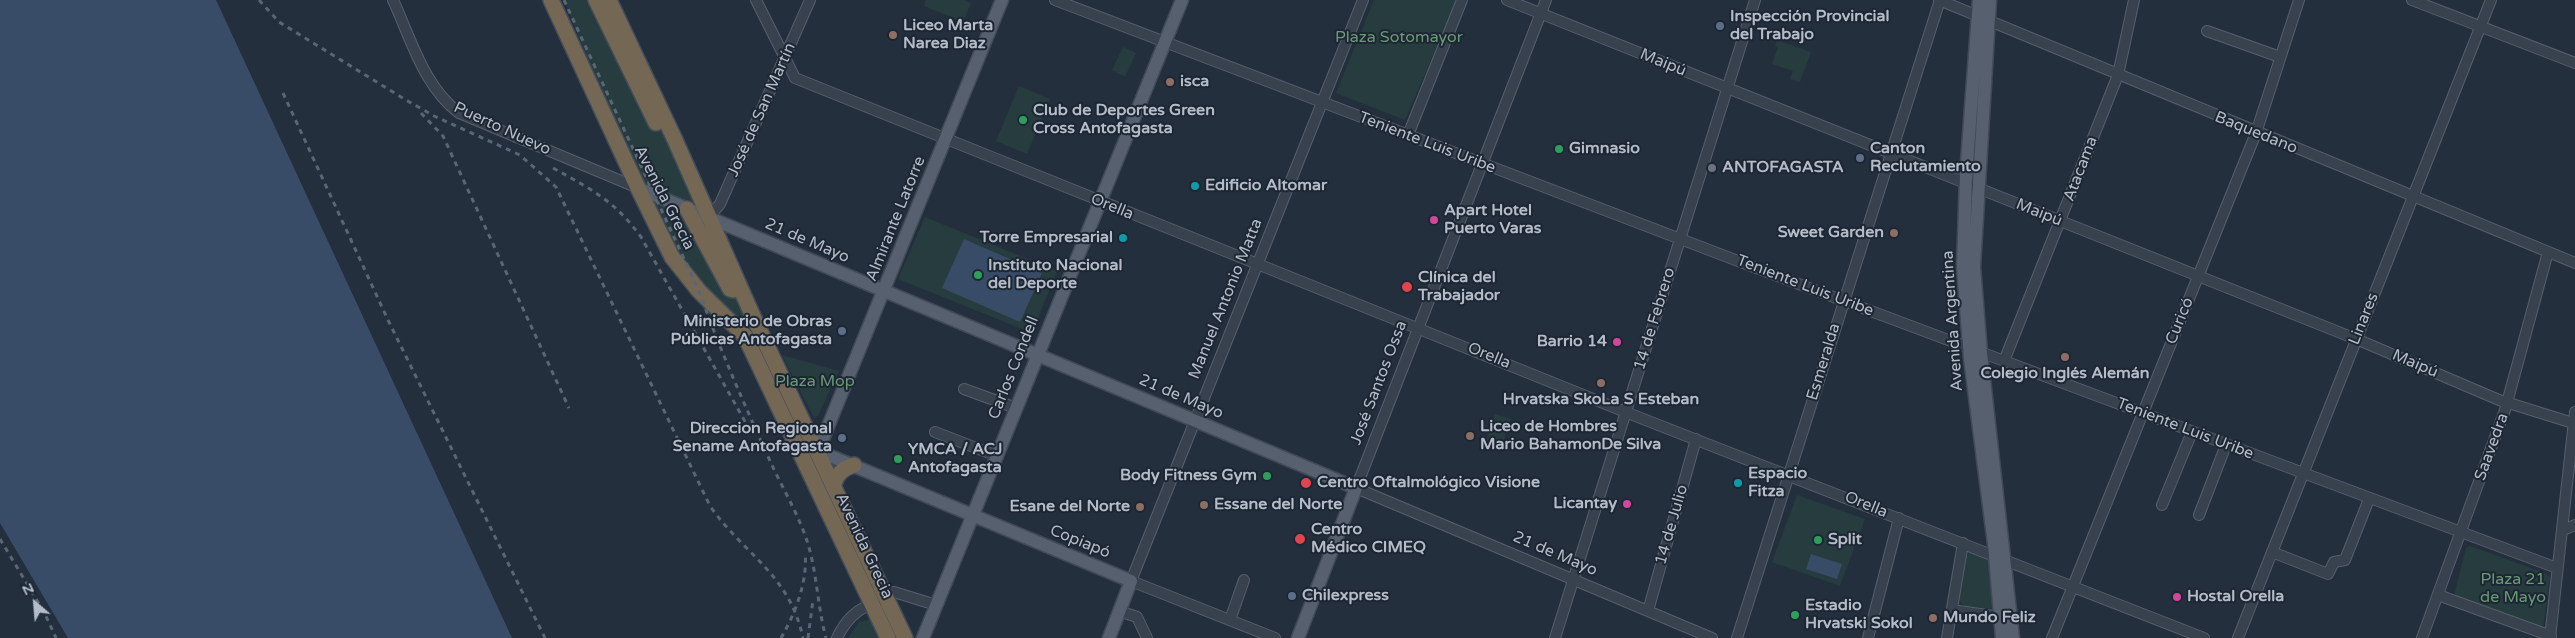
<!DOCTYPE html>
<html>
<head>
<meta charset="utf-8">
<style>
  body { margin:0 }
  #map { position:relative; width:2575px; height:638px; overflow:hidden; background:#242f3e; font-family:"Varela Round",sans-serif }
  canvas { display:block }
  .north { position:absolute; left:10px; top:578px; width:50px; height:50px; -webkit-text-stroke:4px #1d2633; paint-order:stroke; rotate:333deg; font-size:14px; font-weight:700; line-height:20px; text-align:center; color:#b4bcc9 }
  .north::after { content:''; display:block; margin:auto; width:18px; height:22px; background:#b4bcc9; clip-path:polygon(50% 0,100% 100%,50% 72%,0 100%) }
</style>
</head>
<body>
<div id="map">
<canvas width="2575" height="638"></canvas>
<div class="north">N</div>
</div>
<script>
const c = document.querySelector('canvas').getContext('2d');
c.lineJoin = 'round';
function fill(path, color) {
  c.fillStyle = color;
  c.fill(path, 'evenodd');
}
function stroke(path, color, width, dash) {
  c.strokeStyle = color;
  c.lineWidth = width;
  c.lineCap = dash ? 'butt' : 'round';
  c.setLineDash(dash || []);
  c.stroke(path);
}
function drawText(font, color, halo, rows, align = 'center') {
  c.font = font + ' "Varela Round",sans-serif';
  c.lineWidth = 4;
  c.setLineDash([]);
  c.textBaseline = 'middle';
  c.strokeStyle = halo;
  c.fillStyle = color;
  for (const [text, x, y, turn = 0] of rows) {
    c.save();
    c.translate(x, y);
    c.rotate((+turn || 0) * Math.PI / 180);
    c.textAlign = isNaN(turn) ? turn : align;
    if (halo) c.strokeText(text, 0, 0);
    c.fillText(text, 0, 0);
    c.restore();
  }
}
fill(new Path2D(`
  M564,0H605L751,312L737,317L693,275L668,242L635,177Z
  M926,0H964L971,3L963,22L924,6Z
  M1374,0H1457L1405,120L1336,93Z
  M1777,40L1811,52L1800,82L1790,79L1793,71L1772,64L1778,47L1775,46Z
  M1123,47L1136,53L1125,77L1112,70Z
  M1019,86L1050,99L1027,154L996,141Z
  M925,217L1057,271L1032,333L898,279Z
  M782,355L839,371L818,416L814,418Z
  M1495,414L1511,419L1501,448L1485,443Z
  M1797,495L1865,519L1840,586L1772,562Z
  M2470,546L2545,573L2550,577L2543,628L2454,596L2466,548Z
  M1971,551L1990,558L1996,609L1965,606L1958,600L1966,556Z
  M867,620L873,621L881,638H848L859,622Z`), '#263c3f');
fill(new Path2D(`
  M0,0H216L512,638H68L0,523Z
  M964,239L1042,273L1020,322L942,288Z
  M1811,554L1842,564L1837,579L1806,569Z`), '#394c67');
const minor = new Path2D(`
  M393,0C411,39 424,87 459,113L638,188
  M756,0L795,78L1638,417L2204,638
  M1055,0L1772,274L2557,568
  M1507,0L2361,341L2499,400L2573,423
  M1546,0L1356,488L1712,638
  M1939,0L2575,263
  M2412,0L2575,63
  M2207,31L2280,57
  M1408,135L1462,0
  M708,218L720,204L810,0
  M2004,361L2118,75L2134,0
  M964,389L1016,408
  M935,432L997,456
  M2162,505L2192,432
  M2199,515L2226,445
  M2563,530L2575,525
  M2272,552L2328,574L2334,562L2345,560L2369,499
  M885,593L894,592L936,605
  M2438,595L2551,636
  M1952,610L2001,617
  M1119,611L1137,617L1147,638
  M1648,611L1696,439
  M1230,620L1244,580
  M837,638C844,623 858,605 876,605
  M1275,638L1131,581L1363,0
  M1555,638L1755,0
  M1737,638L1940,0
  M1868,638L1899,518
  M1947,638L1963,543
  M2052,638L2256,133L2299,0
  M2238,638L2491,0
  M2422,638L2505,410L2548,252
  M2550,638L2575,412`);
const major = new Path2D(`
  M1002,0L818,451L1131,581L1109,638
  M1979,0L1966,176L1963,268L1970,358L1994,544L2002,638
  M1990,0L1974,267L1981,353L2013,638
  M638,188L1356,488L1298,638
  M923,638L1182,0`);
const highway = new Path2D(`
  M551,0L638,188L672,257L699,291L745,336L888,638
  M596,0L656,123
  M609,0L675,140L751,312L905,638
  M687,209L730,289L733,290
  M834,484C837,473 844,468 854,465`);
stroke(minor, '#565f6c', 12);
stroke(major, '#414a57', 15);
stroke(highway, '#434c59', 18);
stroke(minor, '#38414e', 10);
stroke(major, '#56606e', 12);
stroke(highway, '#746855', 15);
stroke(new Path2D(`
  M259,0L279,22L406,100L434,116L520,155L556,187L710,506C745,556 789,573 803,638
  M564,0L699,291C720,350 745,406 771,463C782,487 797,512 806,538C817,569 817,605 826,638
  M283,93L388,320L545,638
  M421,113L443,136L569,408
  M553,168C591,189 615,201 641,237L747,425
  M0,539L44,612L56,638
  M781,638C795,614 808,581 805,553
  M808,638L813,600`), '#5a6575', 3, [5, 5]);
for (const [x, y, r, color] of [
  [1720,26,5,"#5c6f8a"],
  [893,35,5,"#8d6e63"],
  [1170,82,5,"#8d6e63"],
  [1023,120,5,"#2e9e5b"],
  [1559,149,5,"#2e9e5b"],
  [1860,158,5,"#5c6f8a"],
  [1712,168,5,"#6b7280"],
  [1195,186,5,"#0f9aa8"],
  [1434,220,5,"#d1479c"],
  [1894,233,5,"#8d6e63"],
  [1123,238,5,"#0f9aa8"],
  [978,275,5,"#2e9e5b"],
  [1407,287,6,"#e0444e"],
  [842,331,5,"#5c6f8a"],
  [1617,342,5,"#d1479c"],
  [2065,357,5,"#8d6e63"],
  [1601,383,5,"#8d6e63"],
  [1470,436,5,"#8d6e63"],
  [842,438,5,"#5c6f8a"],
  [898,459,5,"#2e9e5b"],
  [1267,476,5,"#2e9e5b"],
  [1306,483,6,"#e0444e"],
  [1738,483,5,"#0f9aa8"],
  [1627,504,5,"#d1479c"],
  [1204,505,5,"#8d6e63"],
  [1140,507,5,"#8d6e63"],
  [1300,539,6,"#e0444e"],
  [1818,540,5,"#2e9e5b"],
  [1292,596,5,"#5c6f8a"],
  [2177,597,5,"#d1479c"],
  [1795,615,5,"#2e9e5b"],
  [1933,618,5,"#8d6e63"]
]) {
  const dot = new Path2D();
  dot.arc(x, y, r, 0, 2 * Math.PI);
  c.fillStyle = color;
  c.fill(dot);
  stroke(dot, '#1d2633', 2);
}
drawText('bold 16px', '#b4bcc9', '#1d2633', [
  ["Inspección Provincial",1730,17],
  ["del Trabajo",1730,35],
  ["Liceo Marta",903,26],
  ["Narea Diaz",903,44],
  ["isca",1180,82],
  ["Club de Deportes Green",1033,111],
  ["Cross Antofagasta",1033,129],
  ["Gimnasio",1569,149],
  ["Canton",1870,149],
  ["Reclutamiento",1870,167],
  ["ANTOFAGASTA",1722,168],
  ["Edificio Altomar",1205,186],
  ["Apart Hotel",1444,211],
  ["Puerto Varas",1444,229],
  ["Sweet Garden",1884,233,"right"],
  ["Torre Empresarial",1113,238,"right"],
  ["Instituto Nacional",988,266],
  ["del Deporte",988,284],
  ["Clínica del",1418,278],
  ["Trabajador",1418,296],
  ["Ministerio de Obras",832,322,"right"],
  ["Públicas Antofagasta",832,340,"right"],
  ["Barrio 14",1607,342,"right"],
  ["Colegio Inglés Alemán",2065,374,"center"],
  ["Hrvatska SkoLa S Esteban",1601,400,"center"],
  ["Liceo de Hombres",1480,427],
  ["Mario BahamonDe Silva",1480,445],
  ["Direccion Regional",832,429,"right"],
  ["Sename Antofagasta",832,447,"right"],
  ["YMCA / ACJ",908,450],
  ["Antofagasta",908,468],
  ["Espacio",1748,474],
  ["Fitza",1748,492],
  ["Body Fitness Gym",1257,476,"right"],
  ["Centro Oftalmológico Visione",1317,483],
  ["Licantay",1617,504,"right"],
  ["Essane del Norte",1214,505],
  ["Esane del Norte",1130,507,"right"],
  ["Centro",1311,530],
  ["Médico CIMEQ",1311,548],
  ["Split",1828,540],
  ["Chilexpress",1302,596],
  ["Hostal Orella",2187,597],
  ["Estadio",1805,606],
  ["Hrvatski Sokol",1805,624],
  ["Mundo Feliz",1943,618]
], 'left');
drawText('16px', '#6b9a76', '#1d2633', [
  ["Plaza Sotomayor",1399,38],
  ["Plaza Mop",815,382],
  ["Plaza 21",2513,580],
  ["de Mayo",2513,598]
]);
drawText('16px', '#b4bcc9', '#1d2633', [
  ["Maipú",1663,63,22],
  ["José de San Martín",762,110,-66],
  ["Puerto Nuevo",502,129,25],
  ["Baquedano",2256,133,22],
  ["Teniente Luis Uribe",1427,143,21],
  ["Atacama",2081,169,-69],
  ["Avenida Grecia",664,198,63],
  ["Orella",1112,207,22],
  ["Maipú",2039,213,22],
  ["Almirante Latorre",896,219,-68],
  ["21 de Mayo",807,241,23],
  ["Teniente Luis Uribe",1805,286,21],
  ["Manuel Antonio Matta",1226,299,-68],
  ["14 de Febrero",1655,319,-73],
  ["Linares",2364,319,-68],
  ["Avenida Argentina",1953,321,-94],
  ["Curicó",2180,321,-68],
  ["Orella",1489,356,22],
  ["Esmeralda",1824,362,-73],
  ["Maipú",2415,364,23],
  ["Carlos Condell",1014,368,-68],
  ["José Santos Ossa",1379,383,-69],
  ["21 de Mayo",1181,397,23],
  ["Teniente Luis Uribe",2185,429,21],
  ["Saavedra",2492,447,-70],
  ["Orella",1866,505,22],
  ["14 de Julio",1672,525,-74],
  ["Copiapó",1080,542,22],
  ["Avenida Grecia",864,546,65],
  ["21 de Mayo",1555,554,23]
]);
</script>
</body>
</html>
